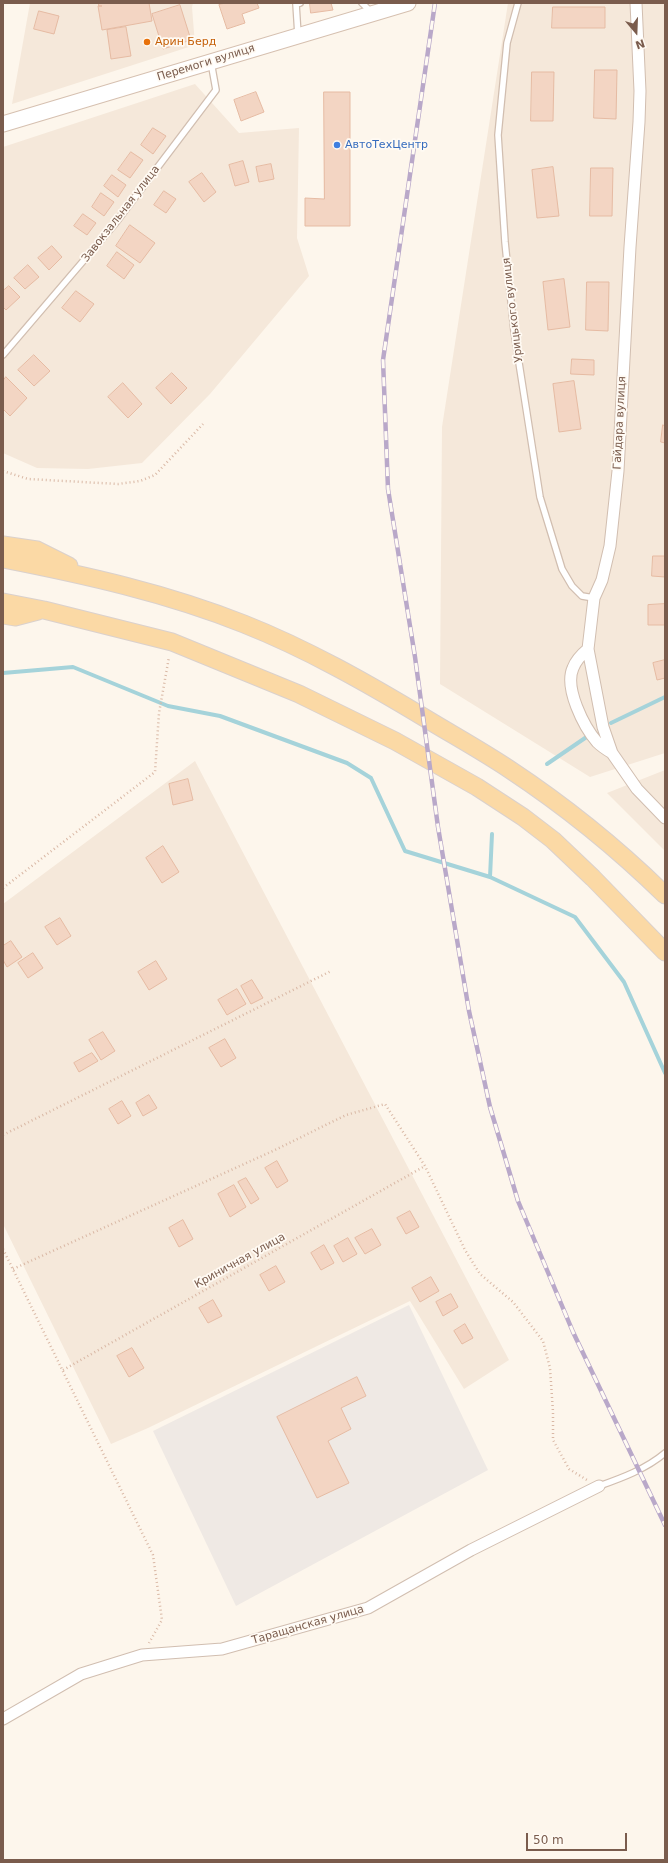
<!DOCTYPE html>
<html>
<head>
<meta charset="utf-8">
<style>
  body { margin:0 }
  #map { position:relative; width:668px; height:1863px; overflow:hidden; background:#fdf6ec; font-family:"DejaVu Sans",sans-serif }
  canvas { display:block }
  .frame { position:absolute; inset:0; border:4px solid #7a5c4d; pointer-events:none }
  .north { position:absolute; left:616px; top:12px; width:40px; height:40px; -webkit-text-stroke:3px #fffaf3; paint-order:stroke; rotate:161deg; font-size:11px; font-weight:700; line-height:16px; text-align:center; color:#7a5c4d }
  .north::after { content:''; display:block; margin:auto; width:14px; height:18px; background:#7a5c4d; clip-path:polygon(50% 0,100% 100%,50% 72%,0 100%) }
  .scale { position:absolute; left:526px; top:1833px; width:101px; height:18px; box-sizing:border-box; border:2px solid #7a5c4d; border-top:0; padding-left:5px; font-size:12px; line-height:14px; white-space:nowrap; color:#7a5c4d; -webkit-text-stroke:3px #fffaf3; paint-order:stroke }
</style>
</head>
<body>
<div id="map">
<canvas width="668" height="1863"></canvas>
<div class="frame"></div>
<div class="north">N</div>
<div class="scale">50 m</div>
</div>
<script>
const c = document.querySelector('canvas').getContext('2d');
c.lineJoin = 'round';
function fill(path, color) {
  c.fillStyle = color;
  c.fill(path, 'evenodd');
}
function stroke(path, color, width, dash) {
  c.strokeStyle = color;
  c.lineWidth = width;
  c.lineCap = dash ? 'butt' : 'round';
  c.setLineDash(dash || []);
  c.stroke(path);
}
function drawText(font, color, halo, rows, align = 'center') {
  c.font = font + ' "DejaVu Sans",sans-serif';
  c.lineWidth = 3.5;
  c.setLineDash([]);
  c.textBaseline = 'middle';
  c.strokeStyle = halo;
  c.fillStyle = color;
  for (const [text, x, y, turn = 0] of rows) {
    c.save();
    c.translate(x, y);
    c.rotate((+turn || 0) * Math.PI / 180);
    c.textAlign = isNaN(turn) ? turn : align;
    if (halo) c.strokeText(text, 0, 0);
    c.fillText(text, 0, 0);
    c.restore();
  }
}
fill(new Path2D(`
  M30,3H193L192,7L195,45L12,104Z
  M508,3H665V753L590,777L440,684L442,427Z
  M195,84L239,133L299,128L297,238L309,276L210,394L142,463L88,469L37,468L3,453V147Z
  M195,761L509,1360L464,1389L410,1301L148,1428L111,1444L3,1224V904Z
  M665,770V851L607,793Z`), '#f5e8da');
fill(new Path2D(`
  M409,1305L488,1470L236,1606L153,1431Z`), '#efe9e4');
stroke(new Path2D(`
  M3,673L73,667L168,706L220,716L347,763L371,778L405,851L490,877L575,917L624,982L665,1073
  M611,723L665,697
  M547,764L588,736
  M490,877L492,834`), '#a5d3da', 4);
const building = new Path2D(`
  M99,3H149L152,21L102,30L98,6H102H99Z
  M225,3H257L259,8L242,14L245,23L227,29L219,5Z
  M310,3H331L333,10L311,13Z
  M180,5L191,40L163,49L152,14Z
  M553,7H605V28H552Z
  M39,11L59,16L54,34L34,29Z
  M126,27L131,56L111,59L107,30Z
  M595,70H617L616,119L594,118Z
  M532,72H554L553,121H531Z
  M256,92L264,112L241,121L234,100Z
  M324,92H350V226H305V198L324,199Z
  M153,128L166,136L153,154L141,145Z
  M131,152L143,160L130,178L118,170Z
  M243,161L249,182L235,186L229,165Z
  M271,164L274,179L259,182L256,167Z
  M553,167L559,216L537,218L532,170Z
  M591,168H613L612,216H590Z
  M202,173L216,192L204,202L189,182Z
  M112,175L126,185L118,197L104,186Z
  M164,191L176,199L166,213L154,205Z
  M101,193L114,202L104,216L92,207Z
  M83,214L96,223L87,235L74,226Z
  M130,225L155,243L140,263L116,246Z
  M52,246L62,257L49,270L38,258Z
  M117,252L134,265L124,279L107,266Z
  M28,265L39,277L25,289L14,278Z
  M564,279L570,327L548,330L543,282Z
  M587,282H609L608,331L586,330Z
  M9,286L20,297L6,310L3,307V291Z
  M76,291L94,304L80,322L62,308Z
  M34,355L50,371L34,386L18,370Z
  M572,359L594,360V375L571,374Z
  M172,373L187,388L171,404L156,388Z
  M6,377L27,398L10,416L3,409V381Z
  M574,381L581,429L559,432L553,384Z
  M123,383L142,404L128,418L108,397Z
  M663,425L665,426V443L661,442Z
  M653,556H665V577L652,576Z
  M665,604V625H648V605Z
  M665,660V678L657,680L653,663Z
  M188,779L193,800L173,805L169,784Z
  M163,846L179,872L162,883L146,858Z
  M60,918L71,936L57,945L45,927Z
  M11,941L22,957L7,967L3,960V946Z
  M33,953L43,968L28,978L18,963Z
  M156,961L167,979L149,990L138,972Z
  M252,980L263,998L251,1004L241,986Z
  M237,989L246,1004L227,1015L218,1000Z
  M103,1032L115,1051L101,1060L89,1040Z
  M225,1039L236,1058L221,1067L209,1048Z
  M92,1053L98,1061L79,1072L74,1063Z
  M149,1095L157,1108L143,1116L136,1103Z
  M122,1101L131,1116L118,1124L109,1109Z
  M277,1161L288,1181L277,1188L265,1168Z
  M246,1178L259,1199L251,1204L238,1182Z
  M234,1185L246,1207L230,1217L218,1194Z
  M410,1211L419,1227L406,1234L397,1218Z
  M183,1220L193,1239L179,1247L169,1228Z
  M372,1229L381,1245L365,1254L355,1238Z
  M348,1238L357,1254L343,1262L334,1246Z
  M324,1245L334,1263L321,1270L311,1253Z
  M276,1266L285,1282L269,1291L260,1275Z
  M431,1277L439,1291L420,1302L412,1288Z
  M451,1294L458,1307L443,1316L436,1302Z
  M213,1300L222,1316L208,1323L199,1308Z
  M465,1324L473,1338L462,1344L454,1331Z
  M132,1348L144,1368L129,1377L117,1356Z
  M357,1377L366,1396L341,1408L351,1429L328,1441L349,1483L317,1498L277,1417Z`);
fill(building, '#f3d5c3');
stroke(building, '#e6bba3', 1);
const service = new Path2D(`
  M362,3L371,12
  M518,3L507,43L498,135L505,242L514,331L540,497L562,569L572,586L582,596L594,598
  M298,35L296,4L300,3
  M3,355L114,225L216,90L211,62
  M599,1486C622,1478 646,1469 665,1453`);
const minor = new Path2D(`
  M636,3L640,91L639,122L630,247L618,471L610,546L602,580L594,598L588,649L603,727L612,753L637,789L665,818
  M588,649C582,654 576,660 573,668C564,688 584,727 597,742C601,746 607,750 612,753
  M3,1719L81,1674L142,1655L222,1649L368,1608L471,1550L599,1486`);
const secondary = new Path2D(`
  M3,124L408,3`);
const primary = new Path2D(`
  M3,545L37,550L69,566
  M3,559C85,575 166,593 244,624C307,649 367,683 425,718C453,735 482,751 509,769C565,806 617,848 665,895
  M3,602L44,610L172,642L299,694L395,741L477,787L523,817L553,840L593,878L665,952
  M3,615L15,617L38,611`);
stroke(service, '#d1beb0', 8);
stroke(minor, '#d1beb0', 13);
stroke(secondary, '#d6c0b0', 17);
stroke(primary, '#dad1cd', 19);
stroke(new Path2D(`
  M3,471L28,479L118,484L140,481L155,475L203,424
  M3,888L155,772L159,713L169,657
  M3,1135L331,971
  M3,1249L153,1555L162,1620L149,1643
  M13,1269L275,1150L346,1115L385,1104L425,1166L465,1250L480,1274L513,1302L543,1341L550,1368L553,1412V1440L569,1469L587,1480
  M63,1370L425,1166`), '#d9b8a5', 2.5, [1, 3]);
stroke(service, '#fff', 5.5);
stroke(minor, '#fff', 11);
stroke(secondary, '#fff', 15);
stroke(primary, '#fbd9a5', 17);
const rail = new Path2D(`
  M435,3L383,360L388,489L415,657L438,827L469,1011L490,1107L518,1201L573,1332L665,1525`);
stroke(rail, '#b9a8c9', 4.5);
stroke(rail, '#fffaf3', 3, [9]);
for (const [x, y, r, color] of [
  [147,42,4,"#e8710a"],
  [337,145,4,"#3f7fe0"]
]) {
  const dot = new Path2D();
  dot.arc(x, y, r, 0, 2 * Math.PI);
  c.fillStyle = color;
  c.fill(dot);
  stroke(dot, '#fffaf3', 1.5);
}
drawText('11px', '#c56008', '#fffaf3', [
  ["Арин Берд",155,42]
], 'left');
drawText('11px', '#7a5c4d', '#fffaf3', [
  ["Перемоги вулиця",206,63,-17],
  ["Завокзальная улица",121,214,-52],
  ["Урицького вулиця",513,310,-97],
  ["Гайдара вулиця",620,423,-87],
  ["Криничная улица",240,1261,-29],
  ["Таращанская улица",308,1625,-16]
]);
drawText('11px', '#366cbe', '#fffaf3', [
  ["АвтоТехЦентр",345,145]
], 'left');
</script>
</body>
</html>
